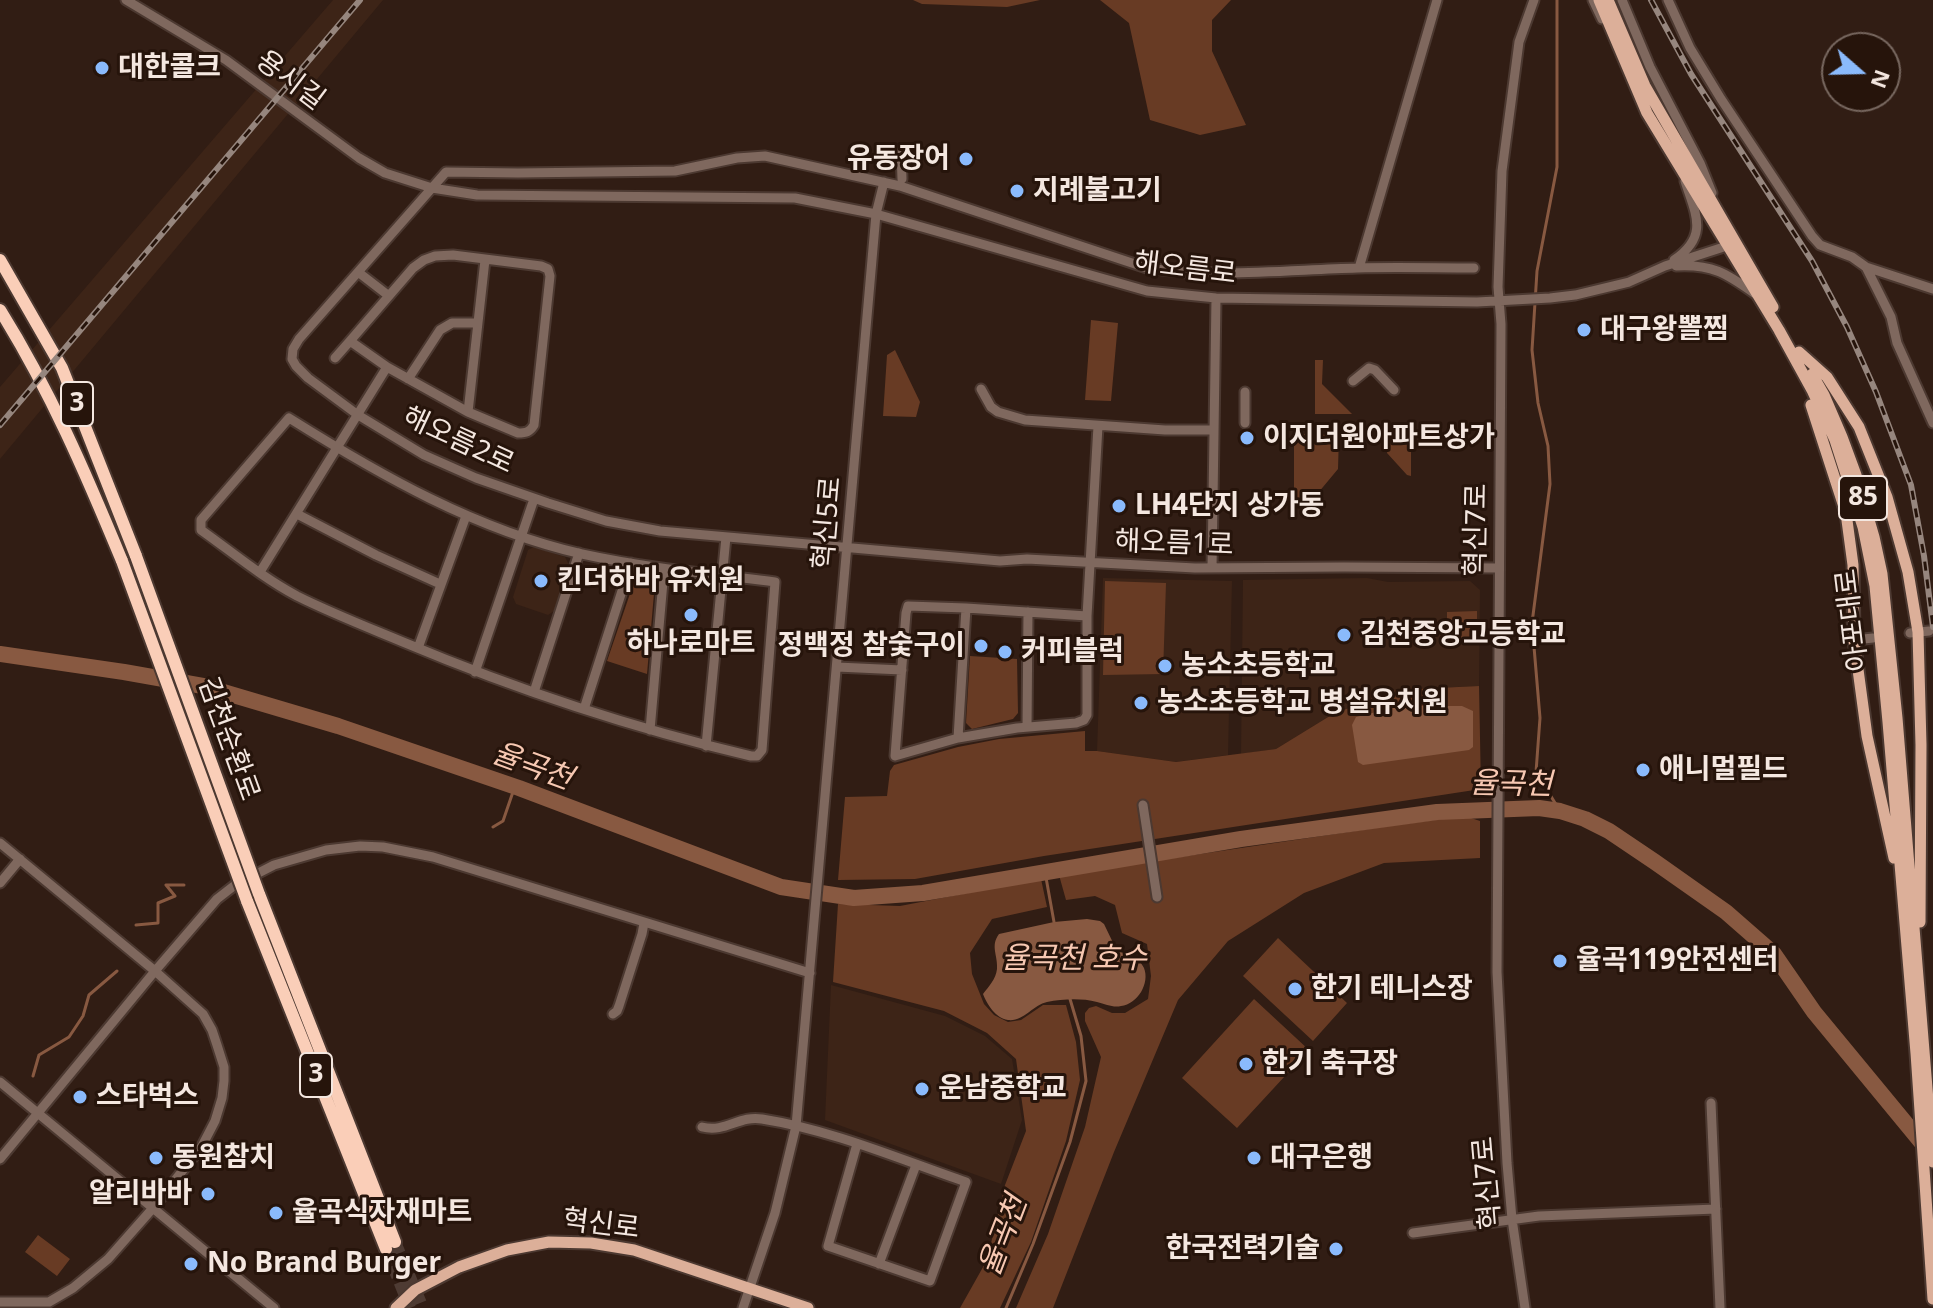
<!DOCTYPE html>
<html>
<head>
<meta charset="utf-8">
<style>
  body { margin:0 }
  #map { position:relative; width:1933px; height:1308px; overflow:hidden; background:#311d14; font-family:"Noto Sans",sans-serif }
  canvas { display:block }
  .north { position:absolute; left:1821px; top:32px; width:80px; height:80px; box-sizing:border-box; background:#26140b; border:2px solid #786860; border-radius:50%; rotate:110deg; font-size:22px; font-weight:700; line-height:32px; text-align:center; color:#f4e7e0 }
  .north::after { content:''; display:block; margin:auto; width:28px; height:36px; background:#8abafc; clip-path:polygon(50% 0,100% 100%,50% 72%,0 100%) }
</style>
</head>
<body>
<div id="map">
<canvas width="1933" height="1308"></canvas>
<div class="north">N</div>
</div>
<script>
const c = document.querySelector('canvas').getContext('2d');
c.lineJoin = 'round';
function fill(path, color) {
  c.fillStyle = color;
  c.fill(path, 'evenodd');
}
function stroke(path, color, width, dash) {
  c.strokeStyle = color;
  c.lineWidth = width;
  c.lineCap = dash ? 'butt' : 'round';
  c.setLineDash(dash || []);
  c.stroke(path);
}
function drawText(font, color, halo, rows, align = 'center') {
  c.font = font + ' "Noto Sans","Noto Sans KR",sans-serif';
  c.lineWidth = 6;
  c.setLineDash([]);
  c.textBaseline = 'middle';
  c.strokeStyle = halo;
  c.fillStyle = color;
  for (const [text, x, y, turn = 0] of rows) {
    c.save();
    c.translate(x, y);
    c.rotate((+turn || 0) * Math.PI / 180);
    c.textAlign = isNaN(turn) ? turn : align;
    if (halo) c.strokeText(text, 0, 0);
    c.fillText(text, 0, 0);
    c.restore();
  }
}
fill(new Path2D(`
  M333,0H383L0,459V387Z
  M534,547L565,557L569,565L554,611L548,615L516,604L513,597L528,550Z
  M1103,578L1232,581L1228,755L1176,762L1097,751Z
  M1367,578L1388,582L1470,581L1480,590L1479,686L1396,690L1333,714L1276,749L1241,754L1243,580Z
  M831,985L945,1016L985,1036L1012,1059L1022,1120L1001,1184L825,1120Z`), '#3d2417');
fill(new Path2D(`
  M913,0H1040L1007,7L922,4Z
  M1100,0H1231L1212,20V51L1246,125L1200,135L1150,120L1129,23Z
  M1091,320L1118,323L1111,401L1085,400Z
  M895,350L920,402L916,417L883,416L887,355Z
  M1315,360H1323L1322,384L1352,414H1315Z
  M1400,428L1411,438V476L1407,475L1387,453L1389,439Z
  M1303,434L1339,435L1338,469L1313,499L1294,498V446Z
  M640,574L652,576L655,582L647,674L607,661L635,579Z
  M1105,581L1166,583L1163,674L1103,675Z
  M1477,611V639H1447V612Z
  M970,656L1017,659L1018,713L1013,719L972,729L966,723Z
  M1479,686L1481,789L1044,856L915,879L838,880L845,797L887,796L890,771L894,765L958,747L999,739L1085,731V751H1097L1176,762L1276,749L1333,714L1396,690Z
  M1450,818H1471L1480,821V858L1384,863L1304,893L1228,941L1178,1000L1114,1152L1053,1308H1016L1048,1234L1085,1127L1101,1057L1085,1021V1013L1089,1008L1096,1006L1112,1013H1125L1148,999L1151,976L1147,944L1122,933L1115,905L1095,896L1066,900L1059,875L1389,826Z
  M1041,879L1047,907L992,919L970,953L972,974L984,1004L994,1015L1008,1022L1021,1020L1043,1005H1066L1076,1042L1080,1080L1066,1141L1031,1242L1000,1308H960L987,1260L1005,1185L1026,1131L1016,1059L987,1033L944,1011L833,982L838,904L900,906Z
  M1278,938L1347,1003L1313,1041L1243,976Z
  M1254,999L1309,1050L1237,1128L1182,1078Z
  M38,1235L70,1259L57,1276L25,1252Z`), '#683b24');
fill(new Path2D(`
  M1420,706H1462L1473,711V747L1469,750L1363,765L1358,762L1352,725L1356,717L1392,708Z
  M1087,919L1100,921L1104,924L1117,951L1137,957C1139,961 1142,964 1144,968C1150,983 1138,1004 1121,1006C1113,1008 1106,1004 1097,1002C1081,998 1063,999 1047,1002C1033,1005 1023,1022 1008,1020C995,1018 987,1004 983,994C989,986 996,979 997,969C998,955 990,946 999,934L1054,922Z`), '#885941');
stroke(new Path2D(`
  M1557,0V167L1537,271L1532,350L1538,403L1548,446L1550,484L1532,623L1540,718L1536,772L1560,811
  M493,827L503,821L515,786
  M1045,872L1054,922
  M136,925L158,923V903L175,896L166,885H184
  M33,1076L39,1055L69,1037L83,1016L89,995L117,971
  M1006,1308L1033,1244L1070,1142L1086,1081L1081,1036L1070,999`), '#885941', 3);
stroke(new Path2D(`
  M0,654L124,672L203,686L338,726L519,788L781,887L854,898L923,893L1241,839L1437,812L1539,808L1560,811L1585,819L1609,831L1655,862L1726,912L1774,954L1814,1012L1931,1154`), '#885941', 16);
stroke(new Path2D(`
  M395,1242L423,1308
  M386,1249L410,1308`), '#4e3b33', 12, [12, 6]);
const minor = new Path2D(`
  M126,0L226,60L359,158L385,173L432,188L477,195L795,198L876,214L1147,291L1216,298L1477,302L1550,298L1575,295L1629,282L1665,266L1733,244
  M1593,0L1602,19
  M1622,0L1650,67L1700,163L1712,193
  M1668,0L1690,48L1721,99L1812,236L1820,245L1852,257L1866,267L1891,317L1897,343L1933,423
  M901,150L902,179
  M1674,260C1709,236 1696,215 1685,181
  M1676,266C1712,264 1726,273 1754,293
  M1866,267L1933,289
  M1359,268L1437,0
  M1474,268C1435,268 1396,267 1357,268C1287,270 1216,278 1147,268L900,186L765,156L737,158L675,171L518,173L446,172L299,339L293,349L292,359L296,366L308,378L358,415L424,455L476,478L548,503L606,521L660,531L1000,561L1027,559L1195,568L1344,567L1499,568
  M358,272L389,296
  M335,358L350,341
  M408,379L440,330L452,323H478
  M1353,381L1369,368L1375,370L1394,390
  M981,389L991,407L998,412L1025,420L1165,430H1214
  M468,412L485,260
  M289,418C380,475 476,530 582,554C646,568 710,574 775,582L762,750L757,756H751C632,728 515,689 403,642C367,627 331,613 297,596C263,578 232,552 201,530V520Z
  M1245,423V392
  M297,514L376,555L440,584
  M1212,568L1216,298
  M260,572L387,367L468,412L518,433C526,433 530,432 534,425L550,276L548,269L541,266L453,255L435,256L424,260L413,268L350,341L387,367
  M1087,616L966,608L908,606L906,613L895,756L958,738L1017,728L1076,723L1084,720L1087,715V616L1098,426
  M1910,633L1929,631
  M1854,640L1873,638
  M418,648L466,516
  M837,667L902,670
  M475,672L534,499
  M534,692L579,553
  M584,709L631,563
  M1027,727L1028,612
  M650,730L664,570
  M958,738L966,608
  M706,746L726,537
  M1143,805L1157,897
  M0,843L155,971L203,1014L212,1030L217,1045L224,1067V1081L222,1098L215,1121L202,1146L153,1208L108,1259L73,1288L49,1302H0
  M0,883L20,859
  M613,1014L617,1011L619,1006L642,934L644,923
  M0,1082L274,1308
  M1711,1103L1720,1308
  M702,1127C726,1133 739,1115 762,1119C832,1130 899,1159 966,1182L930,1281L828,1246L857,1144
  M0,1159L155,971L217,899L235,885L274,865L326,850L360,846L383,847L433,857L810,973
  M1413,1233L1539,1216L1716,1209
  M879,1264L916,1165
  M743,1308L775,1213L796,1126L876,214L884,182
  M1525,1308L1512,1219L1507,1163L1497,972L1501,324L1498,287L1502,171L1519,42L1534,0`);
const major = new Path2D(`
  M1599,0L1647,113L1779,330L1812,390L1835,440L1863,527L1875,586L1888,722L1916,1053L1933,1299
  M1608,0L1645,86L1773,307
  M1799,352L1827,377L1859,427L1887,497L1908,572L1918,632L1921,745L1920,922
  M1812,374L1824,395L1842,437L1856,475L1874,537L1882,574L1897,718L1933,1162
  M1811,405L1846,513L1853,565L1854,640L1867,736L1894,858
  M396,1308L415,1290L459,1267L507,1250L549,1242L591,1243L634,1250L808,1308`);
const highway = new Path2D(`
  M0,260L62,368L136,556
  M0,310C50,390 86,474 122,561
  M259,894L395,1242
  M247,901L386,1249`);
stroke(minor, '#4c3931', 13);
stroke(major, '#4c3931', 15);
stroke(highway, '#4c3931', 16);
stroke(minor, '#7f685e', 9);
stroke(major, '#dcaf99', 11);
stroke(highway, '#faceb8', 12);
const rail = new Path2D(`
  M1651,0L1691,74L1812,261L1847,327L1876,392L1911,485L1924,556L1933,627
  M0,425L360,0`);
stroke(rail, '#96867e', 6);
stroke(rail, '#26140b', 3, [9]);
const highwayBridge = new Path2D(`
  M136,556L259,894
  M122,561L247,901`);
stroke(highwayBridge, '#4c3931', 16, []);
stroke(highwayBridge, '#faceb8', 12);
for (const [x, y, r, color] of [
  [102,68,8,"#8abafc"],
  [966,159,8,"#8abafc"],
  [1017,191,8,"#8abafc"],
  [1584,330,8,"#8abafc"],
  [1247,438,8,"#8abafc"],
  [1119,506,8,"#8abafc"],
  [541,581,8,"#8abafc"],
  [691,615,8,"#8abafc"],
  [1344,635,8,"#8abafc"],
  [981,646,8,"#8abafc"],
  [1005,652,8,"#8abafc"],
  [1165,666,8,"#8abafc"],
  [1141,703,8,"#8abafc"],
  [1643,770,8,"#8abafc"],
  [1560,961,8,"#8abafc"],
  [1295,989,8,"#8abafc"],
  [1246,1064,8,"#8abafc"],
  [922,1089,8,"#8abafc"],
  [80,1097,8,"#8abafc"],
  [156,1158,8,"#8abafc"],
  [1254,1158,8,"#8abafc"],
  [208,1194,8,"#8abafc"],
  [276,1213,8,"#8abafc"],
  [1336,1249,8,"#8abafc"],
  [191,1264,8,"#8abafc"]
]) {
  const dot = new Path2D();
  dot.arc(x, y, r, 0, 2 * Math.PI);
  c.fillStyle = color;
  c.fill(dot);
  stroke(dot, '#26140b', 3);
}
for (const [x, y, w] of [
  [77,404,32],
  [1863,498,48],
  [316,1075,32]
]) {
  const box = new Path2D();
  box.roundRect(x - w / 2, y - 22, w, 44, 6);
  c.fillStyle = '#26140b';
  c.fill(box);
  stroke(box, '#f4e7e0', 2);
}
drawText('bold 26px', '#f4e7e0', null, [
  ["3",77,404],
  ["85",1863,498],
  ["3",316,1075]
]);
drawText('bold 28px', '#f4e7e0', '#26140b', [
  ["대한콜크",118,68],
  ["유동장어",950,159,"right"],
  ["지례불고기",1033,191],
  ["대구왕뽈찜",1600,330],
  ["이지더원아파트상가",1263,438],
  ["LH4단지 상가동",1135,506],
  ["킨더하바 유치원",557,581],
  ["김천중앙고등학교",1360,635],
  ["하나로마트",691,644,"center"],
  ["정백정 참숯구이",965,646,"right"],
  ["커피블럭",1021,652],
  ["농소초등학교",1181,666],
  ["농소초등학교 병설유치원",1157,703],
  ["애니멀필드",1659,770],
  ["율곡119안전센터",1576,961],
  ["한기 테니스장",1311,989],
  ["한기 축구장",1262,1064],
  ["운남중학교",938,1089],
  ["스타벅스",96,1097],
  ["동원참치",172,1158],
  ["대구은행",1270,1158],
  ["알리바바",192,1194,"right"],
  ["율곡식자재마트",292,1213],
  ["한국전력기술",1320,1249,"right"],
  ["No Brand Burger",207,1264]
], 'left');
drawText('28px', '#f4e7e0', '#26140b', [
  ["용시길",290,81,37],
  ["해오름로",1185,269,7],
  ["해오름2로",458,441,25],
  ["혁신5로",828,523,-85],
  ["혁신7로",1477,530,-89],
  ["해오름1로",1174,544,2],
  ["아포대로",1853,620,-97],
  ["김천순환로",228,739,70],
  ["혁신7로",1488,1183,-95],
  ["혁신로",601,1225,7]
]);
drawText('italic 30px', '#f7c8b2', '#26140b', [
  ["율곡천",532,767,20],
  ["율곡천",1511,785,1],
  ["율곡천 호수",1074,959],
  ["율곡천",1004,1236,-69]
]);
</script>
</body>
</html>
